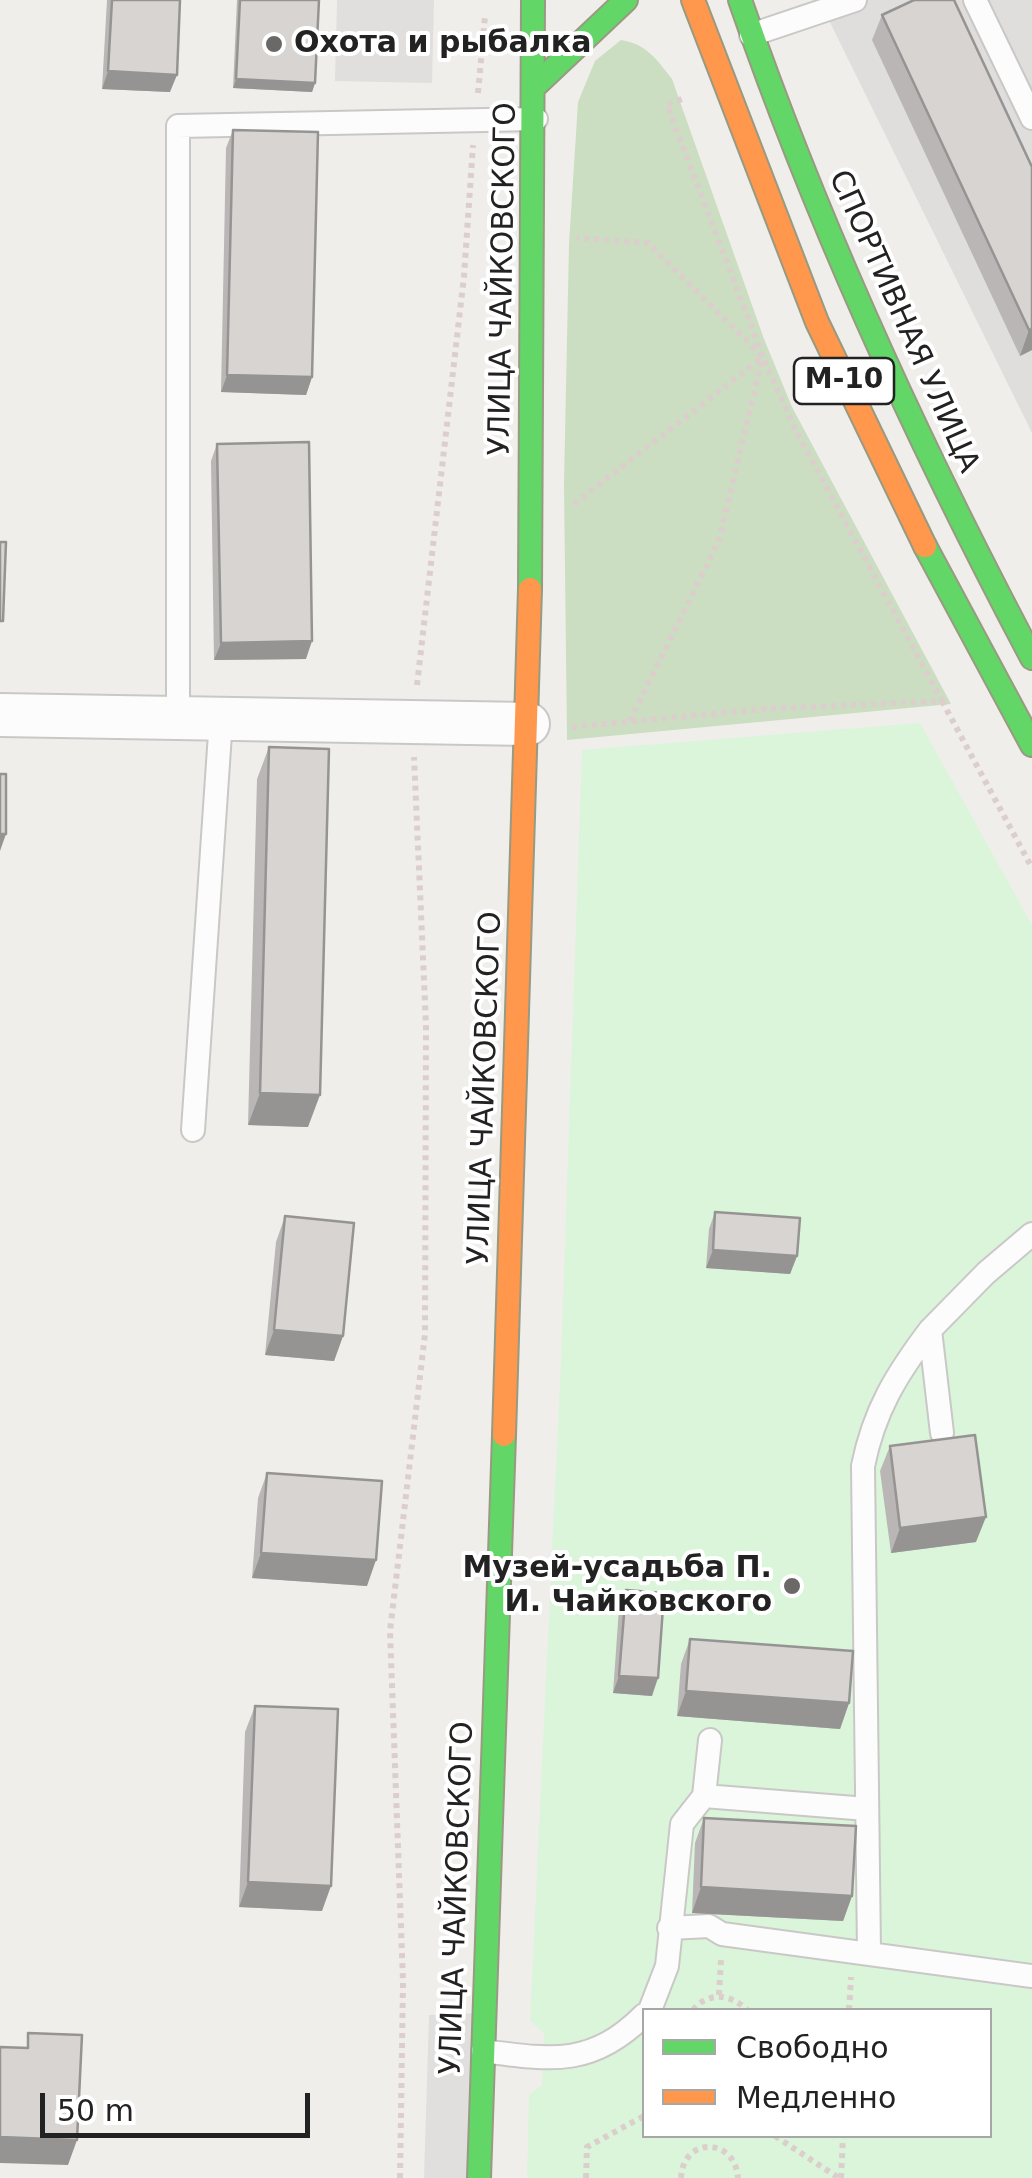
<!DOCTYPE html>
<html>
<head>
<meta charset="utf-8">
<style>
  body { margin:0 }
  #map { position:relative; width:1032px; height:2178px; overflow:hidden; background:#f0eeeb; font-family:"DejaVu Sans",sans-serif }
  canvas { display:block }
  .legend { position:absolute; left:642px; top:2008px; width:350px; height:130px; box-sizing:border-box; background:#fff; border:2px solid #a7a7a7; margin:0; padding:12px 18px; list-style:none; font-size:30px; color:#222 }
  .legend li { display:flex; align-items:center; gap:20px; height:50px }
  .legend b { width:50px; border:2px solid #a7a7a7 }
  .scale { position:absolute; left:40px; top:2093px; width:270px; height:45px; box-sizing:border-box; border:5px solid #222; border-top:0; padding-left:12px; font-size:30px; line-height:35px; white-space:nowrap; color:#222; -webkit-text-stroke:8px #fff; paint-order:stroke }
</style>
</head>
<body>
<div id="map">
<canvas width="1032" height="2178"></canvas>
<ul class="legend">
<li><b style="height:12px;background:#63d668"></b>Свободно</li>
<li><b style="height:12px;background:#ff974d"></b>Медленно</li>
</ul>
<div class="scale">50 m</div>
</div>
<script>
const c = document.querySelector('canvas').getContext('2d');
c.lineJoin = 'round';
function fill(path, color) {
  c.fillStyle = color;
  c.fill(path, 'evenodd');
}
function stroke(path, color, width, dash) {
  c.strokeStyle = color;
  c.lineWidth = width;
  c.lineCap = dash ? 'butt' : 'round';
  c.setLineDash(dash || []);
  c.stroke(path);
}
function drawText(font, color, halo, rows, align = 'center') {
  c.font = font + ' "DejaVu Sans",sans-serif';
  c.lineWidth = 8;
  c.setLineDash([]);
  c.textBaseline = 'middle';
  c.strokeStyle = halo;
  c.fillStyle = color;
  for (const [text, x, y, turn = 0] of rows) {
    c.save();
    c.translate(x, y);
    c.rotate((+turn || 0) * Math.PI / 180);
    c.textAlign = isNaN(turn) ? turn : align;
    if (halo) c.strokeText(text, 0, 0);
    c.fillText(text, 0, 0);
    c.restore();
  }
}
fill(new Path2D(`
  M819,0H1032V434V433Z`), '#dfdedc');
fill(new Path2D(`
  M621,40C647,44 657,60 672,79L764,339L792,407L951,704L567,740L564,483L569,244L578,102L595,61Z`), '#cbdec1');
fill(new Path2D(`
  M920,723L1032,925V2178H527L529,2095L542,2085L544,2033L530,2021L561,1360L582,750ZM644,2010H990V2136H644Z`), '#daf5da');
fill(new Path2D(`
  M337,0H434L432,83L335,81Z
  M483,2013L479,2178H424L429,2015Z`), '#e0dfde');
const lane = new Path2D(`
  M975,0L1032,118
  M751,35L855,0
  M178,718V126L536,119
  M193,1130L221,719
  M942,1433L930,1330L986,1273L1032,1234
  M704,1796L710,1740
  M669,1928L709,1926L722,1934L1032,1976
  M869,1951L863,1466C874,1411 896,1375 930,1330
  M650,2010L667,1966L682,1824L704,1796L867,1809
  M483,2051C552,2060 592,2067 644,2015`);
const street = new Path2D(`
  M0,715L528,724`);
const fast = new Path2D(`
  M740,0C819,228 919,445 1032,658
  M536,85L626,0
  M925,546L1032,745
  M530,589L533,0
  M479,2178L504,1435`);
const slow = new Path2D(`
  M693,0L817,322L925,546
  M504,1435L530,589`);
stroke(lane, '#c9c8c7', 26);
stroke(street, '#c9c8c7', 46);
stroke(fast, '#999a82', 26);
stroke(slow, '#999a82', 26);
stroke(new Path2D(`
  M478,93L485,16
  M574,504L763,357L667,105L684,98
  M417,685L464,276L473,145
  M942,701L1032,868
  M630,721L719,540L762,359
  M572,727L764,709L942,701L795,429L763,357L648,243L577,238
  M719,1995L721,1960
  M693,2010C708,1991 731,1994 747,2010
  M849,2010L851,1977
  M775,2136L839,2178
  M400,2178L403,1982L390,1631L425,1334L426,1025L414,757
  M586,2178L587,2147L644,2116
  M681,2178C683,2136 735,2137 738,2178
  M841,2178L843,2136`), '#dccecd', 6, [5, 5]);
stroke(lane, '#fdfcfc', 22);
stroke(street, '#fdfcfc', 42);
stroke(fast, '#63d668', 22);
stroke(slow, '#ff974d', 22);
fill(new Path2D(`
  M107,0H180L170,92L102,89Z
  M237,0H319L315,83L312,92L233,88Z
  M882,15L1032,167V350L1020,356L872,40Z
  M233,130L312,377L306,395L221,392L226,148Z
  M217,444L306,659L214,660L211,461Z
  M269,747L308,1127L248,1125L257,779Z
  M715,1212L797,1256L790,1274L706,1268L709,1229Z
  M285,1216L343,1336L334,1361L265,1355L276,1242Z
  M890,1446L976,1542L891,1553L880,1471Z
  M267,1473L367,1586L252,1578L258,1498Z
  M626,1590L652,1696L613,1693L619,1608Z
  M690,1639L849,1703L840,1729L677,1716L681,1664Z
  M255,1706L322,1911L239,1907L245,1732Z
  M704,1818L852,1896L843,1921L692,1913L695,1843Z`), '#b9b6b5');
fill(new Path2D(`
  M108,71L177,75L170,92L102,89Z
  M236,79L315,83L312,92L233,88Z
  M1032,329V350L1020,356L1029,330Z
  M227,375L312,377L306,395L221,392Z
  M312,641L306,659L214,660L221,643Z
  M0,834H6L0,851Z
  M260,1093L320,1095L308,1127L248,1125Z
  M713,1250L797,1256L790,1274L706,1268Z
  M274,1330L343,1336L334,1361L265,1355Z
  M986,1517L976,1542L891,1553L900,1528Z
  M261,1553L376,1560L367,1586L252,1578Z
  M619,1676L658,1678L652,1696L613,1693Z
  M686,1691L849,1703L840,1729L677,1716Z
  M248,1882L331,1886L322,1911L239,1907Z
  M701,1887L852,1896L843,1921L692,1913Z
  M0,2137L77,2140L68,2165L0,2163Z`), '#969493');
const building = new Path2D(`
  M112,0H180L177,75L108,71Z
  M240,0H319L315,83L236,79Z
  M914,0H954L1032,167V329L1029,330L882,15Z
  M233,130L318,132L312,377L227,375Z
  M309,442L312,641L221,643L217,444Z
  M0,542H6L3,621H0Z
  M269,747L329,749L320,1095L260,1093Z
  M0,774H6V834H0Z
  M715,1212L800,1218L797,1256L713,1250Z
  M285,1216L354,1223L343,1336L274,1330Z
  M975,1435L986,1517L900,1528L890,1446Z
  M267,1473L382,1481L376,1560L261,1553Z
  M626,1590L664,1593L658,1678L619,1676Z
  M690,1639L853,1651L849,1703L686,1691Z
  M255,1706L338,1709L331,1886L248,1882Z
  M704,1818L856,1826L852,1896L701,1887Z
  M28,2033L82,2035L77,2140L0,2137V2047L28,2048Z`);
fill(building, '#d7d4d2');
stroke(building, '#969493', 2.5);
for (const [x, y, r, color] of [
  [274,44,10,"#6a6968"],
  [792,1586,10,"#6a6968"]
]) {
  const dot = new Path2D();
  dot.arc(x, y, r, 0, 2 * Math.PI);
  c.fillStyle = color;
  c.fill(dot);
  stroke(dot, '#fff', 4);
}
for (const [x, y, w] of [
  [844,381,100]
]) {
  const box = new Path2D();
  box.roundRect(x - w / 2, y - 23, w, 46, 8);
  c.fillStyle = '#fff';
  c.fill(box);
  stroke(box, '#222', 2.5);
}
drawText('bold 28px', '#222', null, [
  ["М-10",844,381]
]);
drawText('bold 30px', '#222', '#fff', [
  ["Охота и рыбалка",294,44],
  ["Музей-усадьба П.",772,1569,"right"],
  ["И. Чайковского",772,1603,"right"]
], 'left');
drawText('30px', '#222', '#fff', [
  ["УЛИЦА ЧАЙКОВСКОГО",504,279,-89],
  ["СПОРТИВНАЯ УЛИЦА",903,322,66],
  ["УЛИЦА ЧАЙКОВСКОГО",486,1088,-88],
  ["УЛИЦА ЧАЙКОВСКОГО",458,1898,-88]
]);
</script>
</body>
</html>
